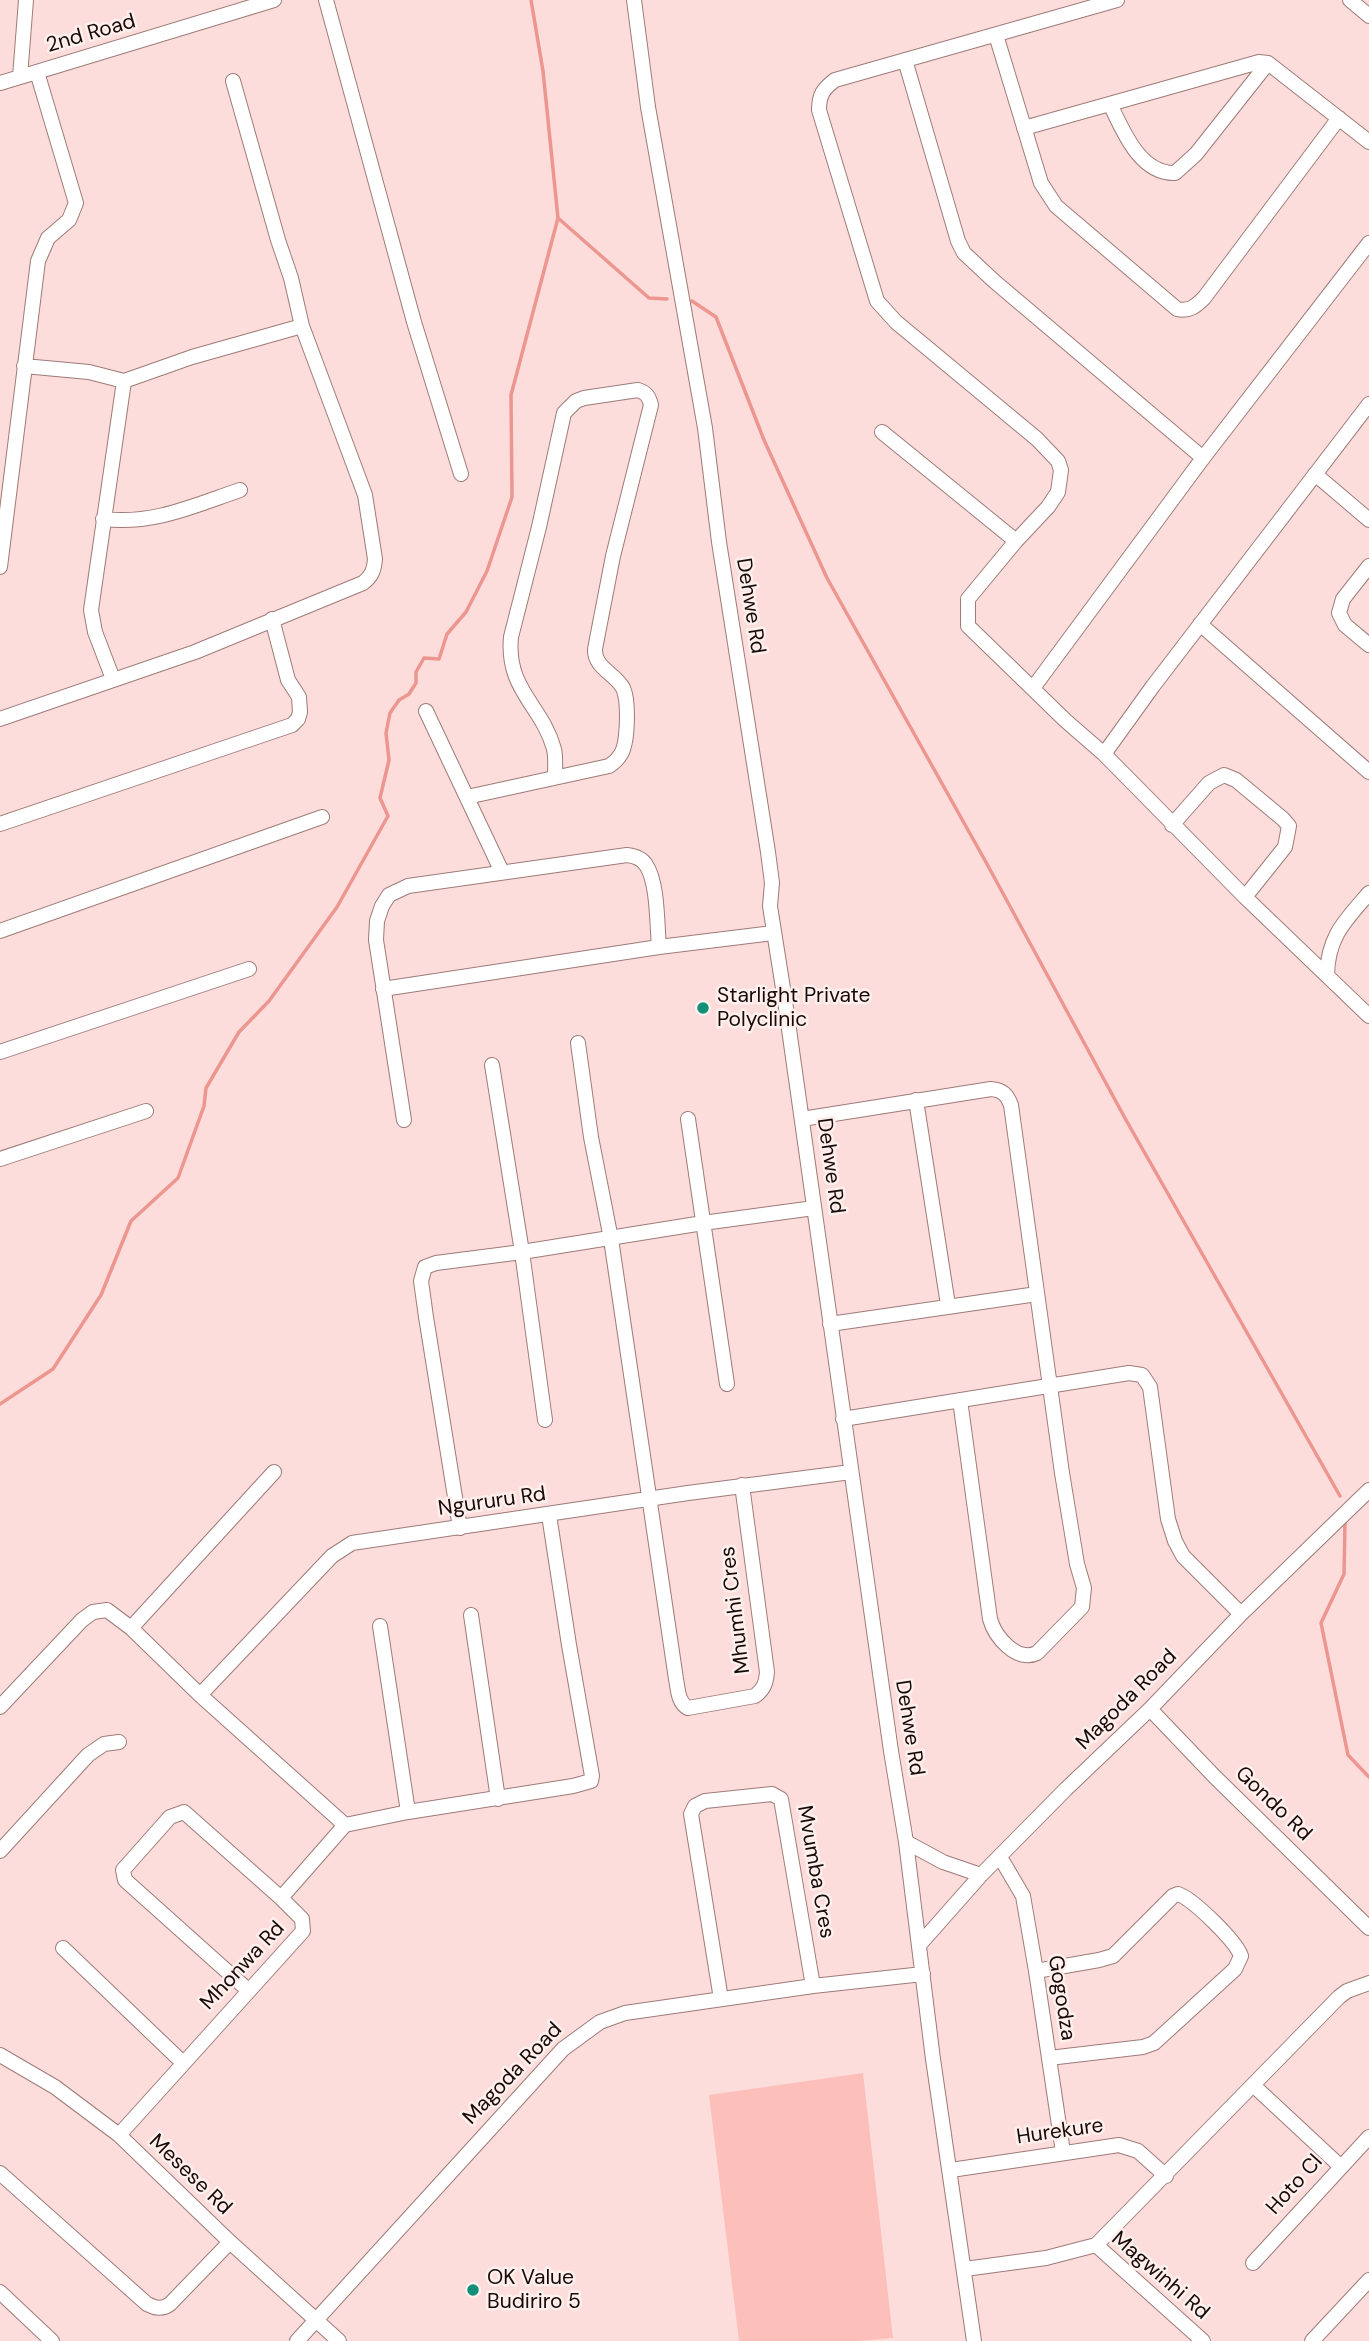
<!DOCTYPE html>
<html>
<head>
<meta charset="utf-8">
<style>
  body { margin:0 }
  canvas { display:block; background:#fcdddb }
</style>
</head>
<body>
<canvas width="1369" height="2341"></canvas>
<script>
const c = document.querySelector('canvas').getContext('2d');
c.lineJoin = 'round';
function fill(path, color) {
  c.fillStyle = color;
  c.fill(path, 'evenodd');
}
function stroke(path, color, width, dash) {
  c.strokeStyle = color;
  c.lineWidth = width;
  c.lineCap = dash ? 'butt' : 'round';
  c.setLineDash(dash || []);
  c.stroke(path);
}
function drawText(font, color, halo, rows, align = 'center') {
  c.font = font + ' "DM Sans",sans-serif';
  c.lineWidth = 5;
  c.setLineDash([]);
  c.textBaseline = 'middle';
  c.strokeStyle = halo;
  c.fillStyle = color;
  for (const [text, x, y, turn = 0] of rows) {
    c.save();
    c.translate(x, y);
    c.rotate((+turn || 0) * Math.PI / 180);
    c.textAlign = isNaN(turn) ? turn : align;
    if (halo) c.strokeText(text, 0, 0);
    c.fillText(text, 0, 0);
    c.restore();
  }
}
fill(new Path2D(`
  M863,2073L893,2338L860,2341H739L709,2095Z`), '#fdbfba');
stroke(new Path2D(`
  M558,218L649,298L667,299
  M692,301L716,317L764,440L827,578L987,864L1126,1120L1340,1496
  M0,1404L53,1369L101,1295L131,1221L178,1178L204,1106L206,1088L239,1032L269,1001L337,907L388,816L380,798L389,760L386,733L390,713L399,700L409,694L416,683V672L424,658L439,659L447,634L466,612L487,571L512,497L511,395L558,218L543,71L531,0
  M1345,1523L1344,1574L1321,1623L1348,1755L1369,1777`), '#ed9690', 3.5);
const minor = new Path2D(`
  M326,0L414,322L461,474
  M634,0L648,107L705,428L719,542L768,852L772,883L770,906L785,1001L891,1751L906,1842L933,2059L974,2341
  M1117,0L835,80C823,89 819,95 819,110L877,301L896,322L1037,439L1058,461L1061,470L1058,492L1048,507L1016,541L968,599V626L1066,721L1104,754L1245,897L1369,1016
  M1350,0L1369,16
  M996,35L1041,183L1056,206L1177,309C1189,312 1196,306 1204,298L1339,118
  M905,60L958,241L964,253L994,281L1203,458
  M20,77L26,0
  M0,83L274,0
  M1110,104C1123,131 1140,174 1175,173L1196,154L1268,63
  M1024,128L1259,62L1268,63L1369,142
  M24,366L89,372L124,381L192,357L302,326
  M882,432L1016,541
  M1315,474L1369,520
  M103,519C153,525 193,506 240,490
  M1369,566L1343,599L1339,613L1345,625L1369,645
  M0,567L38,261L48,238L69,220L76,203L37,72
  M1200,624L1369,772
  M113,679L95,632L91,610L124,381
  M1033,688L1203,458L1369,243
  M426,711L502,872
  M0,719L195,652L363,583C372,576 374,570 375,559L365,495L302,326L291,278L278,240L233,81
  M1104,754L1153,686L1369,404
  M467,797L609,766C614,763 618,759 621,754C628,742 629,701 623,688C615,673 594,668 595,649L613,556L651,405C649,397 647,393 638,390L584,398L576,401L564,413L539,527L511,637C506,690 542,705 554,749C556,758 555,767 555,776
  M0,824L292,725L298,719L300,712L299,697L288,680L272,619
  M1172,825L1209,783L1224,775L1236,780L1283,819L1289,826L1285,847L1245,897
  M0,931L322,817
  M1327,975C1328,936 1345,921 1369,893
  M383,989L659,947L773,933
  M578,1043L591,1137L611,1239L676,1679C678,1689 678,1703 688,1708L755,1696C764,1689 766,1683 767,1672L742,1485
  M0,1052L249,969
  M492,1065L522,1252L545,1420
  M916,1100L948,1305
  M688,1119L727,1384
  M802,1119L991,1089C1003,1090 1007,1095 1011,1105L1062,1473L1077,1564L1084,1588L1082,1607L1037,1653C1017,1663 995,1637 990,1619L960,1400
  M404,1120L376,940L377,921L382,906L389,895L408,886L627,855C635,856 642,858 646,865C658,882 657,926 659,947
  M0,1159L146,1111
  M830,1324L1037,1294
  M843,1419L1129,1373L1142,1375L1150,1387L1168,1519L1175,1541L1183,1556L1241,1614
  M460,1528L426,1317L421,1281L425,1267L436,1263L522,1252L703,1223L814,1208
  M471,1615L498,1799
  M380,1626L408,1812
  M131,1628L274,1472
  M200,1695L332,1556L352,1543L688,1493L851,1472
  M0,1707L82,1620L93,1612L107,1610L131,1628L200,1695L345,1825
  M1150,1709L1214,1776L1369,1928
  M906,1842L943,1862L981,1875
  M0,1851L88,1755L104,1744L119,1742
  M1000,1857L1023,1896L1036,1971L1063,2152
  M920,1944L981,1875L1066,1789L1150,1709L1241,1614L1369,1490
  M63,1948L182,2062
  M1036,1971L1099,1960L1113,1956L1173,1896L1178,1894C1193,1899 1236,1941 1241,1956L1235,1969L1154,2043L1143,2047L1049,2058
  M249,1991L125,1880L123,1870L170,1817L184,1812L281,1898
  M721,1999L691,1814L695,1806L705,1801L772,1794L781,1799L813,1986
  M0,2055L55,2087L119,2135L230,2242L339,2341
  M1253,2085L1340,2166
  M119,2135L303,1931L302,1919L281,1898L345,1825L408,1812L573,1786L591,1781L592,1776L569,1645L549,1515
  M951,2170L1119,2145L1138,2151L1166,2176
  M0,2173L147,2304C155,2308 162,2310 170,2304L230,2242
  M1096,2245L1339,1997L1347,1991L1369,1983
  M1253,2263L1369,2137
  M965,2269L1046,2258L1096,2245L1203,2341
  M0,2292L52,2341
  M297,2341L563,2049L600,2022L625,2013L813,1986L923,1974
  M1312,2341L1369,2280`);
stroke(minor, '#9e7b78', 16);
stroke(minor, '#fff', 14);
for (const [x, y, r, color] of [
  [703,1008,7,"#0f9077"],
  [473,2290,7,"#0f9077"]
]) {
  const dot = new Path2D();
  dot.arc(x, y, r, 0, 2 * Math.PI);
  c.fillStyle = color;
  c.fill(dot);
  stroke(dot, '#ffefed', 2.5);
}
drawText('21px', '#160a09', '#ffefed', [
  ["2nd Road",91,34,-16],
  ["Dehwe Rd",750,606,81],
  ["Dehwe Rd",830,1166,82],
  ["Ngururu Rd",492,1502,-8],
  ["Mhumhi Cres",736,1610,-97],
  ["Magoda Road",1127,1700,-45],
  ["Dehwe Rd",909,1728,81],
  ["Gondo Rd",1273,1804,44],
  ["Mvumba Cres",815,1872,80],
  ["Mhonwa Rd",243,1966,-47],
  ["Gogodza",1061,1998,81],
  ["Magoda Road",513,2074,-46],
  ["Hurekure",1060,2132,-8],
  ["Mesese Rd",190,2175,44],
  ["Hoto Cl",1295,2185,-48],
  ["Magwinhi Rd",1160,2276,41]
]);
drawText('21px', '#160a09', '#ffefed', [
  ["Starlight Private",717,996],
  ["Polyclinic",717,1020],
  ["OK Value",487,2278],
  ["Budiriro 5",487,2302]
], 'left');
</script>
</body>
</html>
